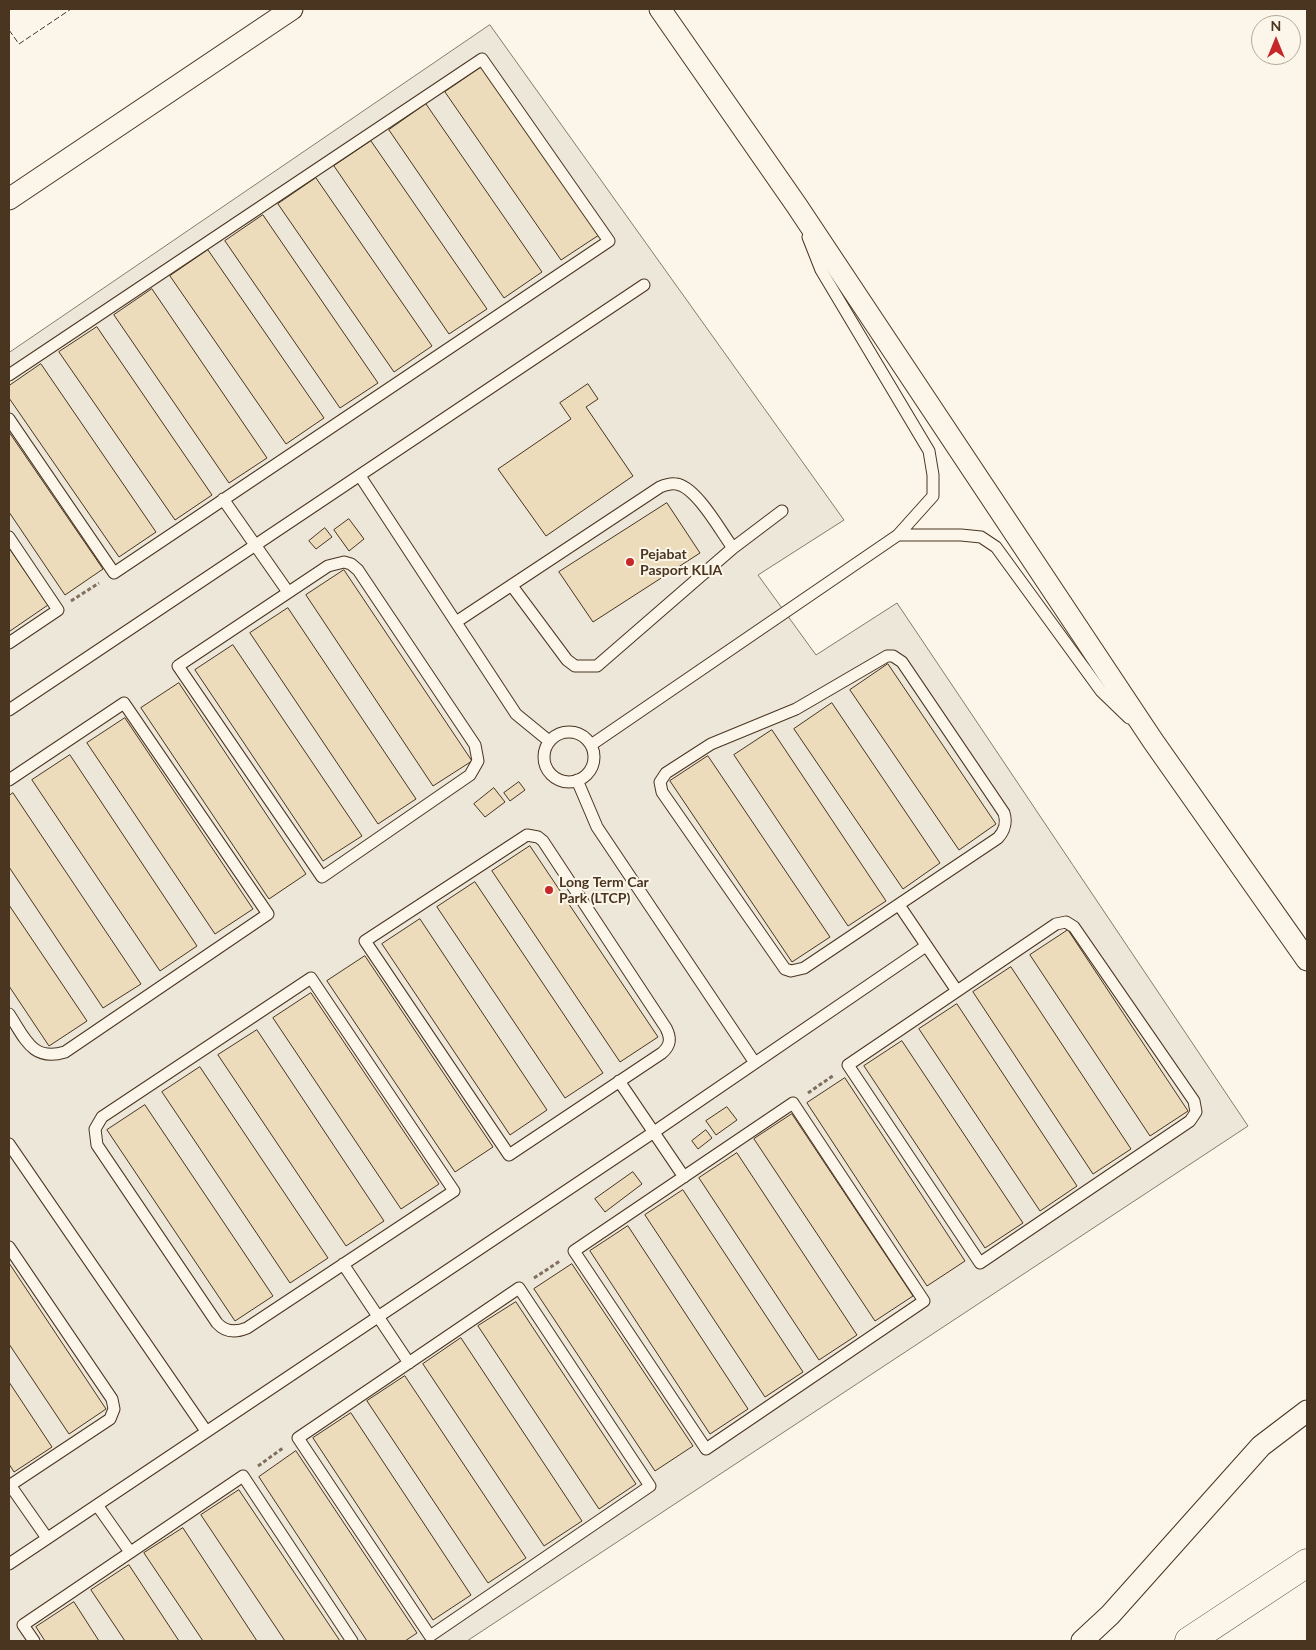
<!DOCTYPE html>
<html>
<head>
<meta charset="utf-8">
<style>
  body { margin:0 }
  #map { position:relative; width:1316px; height:1650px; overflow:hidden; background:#fbf6e9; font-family:Lato,sans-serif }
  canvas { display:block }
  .frame { position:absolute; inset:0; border:10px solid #4a3520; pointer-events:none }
  .north { position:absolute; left:1251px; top:15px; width:50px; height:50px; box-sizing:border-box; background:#fbf6e9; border:1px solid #b4a999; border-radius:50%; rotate:0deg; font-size:14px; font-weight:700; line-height:20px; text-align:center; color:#4a3520 }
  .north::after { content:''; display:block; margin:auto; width:18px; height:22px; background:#c62828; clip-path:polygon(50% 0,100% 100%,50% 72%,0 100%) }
</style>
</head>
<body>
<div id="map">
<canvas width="1316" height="1650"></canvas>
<div class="frame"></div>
<div class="north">N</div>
</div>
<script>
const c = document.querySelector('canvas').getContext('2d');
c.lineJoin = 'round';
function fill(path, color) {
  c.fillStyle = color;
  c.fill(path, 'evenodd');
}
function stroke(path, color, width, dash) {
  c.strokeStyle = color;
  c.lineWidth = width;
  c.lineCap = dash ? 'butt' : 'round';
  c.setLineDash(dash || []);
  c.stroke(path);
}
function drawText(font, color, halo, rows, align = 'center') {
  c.font = font + ' Lato,sans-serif';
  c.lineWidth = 4;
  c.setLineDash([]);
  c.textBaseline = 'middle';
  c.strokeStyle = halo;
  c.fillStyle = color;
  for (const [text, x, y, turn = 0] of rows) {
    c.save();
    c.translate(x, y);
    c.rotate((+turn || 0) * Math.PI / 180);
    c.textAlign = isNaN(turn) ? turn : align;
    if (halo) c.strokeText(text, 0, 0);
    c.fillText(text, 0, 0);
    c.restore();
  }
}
const parking = new Path2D(`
  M490,25L844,520L758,575L816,655L897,603L1248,1126L467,1641H9V353Z`);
fill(parking, '#ede7d9');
stroke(parking, '#887966', 1);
const building = new Path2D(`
  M483,66L599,235L561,260L445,92Z
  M426,104L542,272L504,298L389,130Z
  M371,141L487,309L449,334L334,166Z
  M316,178L432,346L394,372L278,204Z
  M263,215L378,383L340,408L225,241Z
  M208,250L324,418L286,444L170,276Z
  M152,289L267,458L229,483L114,315Z
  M97,327L212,495L175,520L59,352Z
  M41,364L156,532L119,557L9,398V386Z
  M588,384L598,399L586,407L633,476L546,536L498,469L571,419L560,403Z
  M9,432L103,569L65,595L9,512Z
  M667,503L700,553L593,622L559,572Z
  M349,519L364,539L349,551L334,530Z
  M325,528L332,537L316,549L309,541Z
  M9,548L48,605L10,631L9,628Z
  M344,570L472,761L433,786L306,595Z
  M288,608L416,799L378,824L250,633Z
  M233,645L362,836L323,861L195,670Z
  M888,664L996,824L959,850L850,690Z
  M179,683L306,874L269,899L141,708Z
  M832,703L940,863L903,889L794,729Z
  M125,718L253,909L215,934L87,743Z
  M772,730L886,901L848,926L734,755Z
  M70,755L197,946L160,971L32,780Z
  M708,756L830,937L792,962L670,781Z
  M519,782L525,790L510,801L504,793Z
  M494,788L505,802L485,817L474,804Z
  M13,793L141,984L103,1008L9,867V796Z
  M530,846L658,1037L620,1062L492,871Z
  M475,882L603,1073L565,1098L437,907Z
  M9,905L87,1021L49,1046L9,986Z
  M420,919L547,1110L510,1135L382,944Z
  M1068,930L1188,1111L1150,1136L1030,955Z
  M365,956L493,1147L455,1172L327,981Z
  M1011,967L1131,1149L1093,1174L973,992Z
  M311,993L439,1184L401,1209L273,1018Z
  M957,1004L1077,1186L1040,1211L919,1029Z
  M257,1030L384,1221L346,1246L218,1055Z
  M902,1041L1023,1223L985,1248L864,1066Z
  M200,1067L328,1258L290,1283L162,1092Z
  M845,1078L965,1261L927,1286L807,1103Z
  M145,1105L273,1296L235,1321L107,1130Z
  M727,1107L737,1120L716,1135L706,1121Z
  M792,1114L913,1296L875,1321L754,1139Z
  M706,1130L712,1138L698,1149L692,1141Z
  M737,1153L857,1335L819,1360L699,1178Z
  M633,1172L642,1184L605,1212L595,1199Z
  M683,1190L803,1372L765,1397L645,1215Z
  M628,1226L748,1409L710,1434L590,1251Z
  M9,1263L106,1409L69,1434L9,1344Z
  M572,1264L693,1446L655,1471L534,1289Z
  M516,1302L636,1484L599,1509L478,1326Z
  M461,1338L582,1521L544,1546L423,1364Z
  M405,1376L526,1558L488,1583L367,1401Z
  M9,1382L52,1447L14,1472L9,1464Z
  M351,1413L471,1595L433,1620L313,1438Z
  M296,1451L417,1633L405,1641H367L259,1477Z
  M239,1490L340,1641H285L201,1515Z
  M183,1528L257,1641H203L144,1553Z
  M129,1565L179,1641H125L91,1590Z
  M74,1602L99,1641H45L36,1627Z`);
fill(building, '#ecdcbc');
stroke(building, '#4a3520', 1);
const service = new Path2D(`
  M9,375L482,59L609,241L114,573L9,419
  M360,476L516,714L549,741
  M223,499L288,592
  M898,535H961L981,537L996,547L1101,691L1129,718
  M9,537L58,610L9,643
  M344,562L351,564L358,570L475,745L478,761L470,775L322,877L178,666L328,566Z
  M512,586L567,660L575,666H597L733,548L782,511
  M456,622L660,487C665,485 671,483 676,484C696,486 721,532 733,548
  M887,656H893L902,662L1004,813C1007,823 1005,830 998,838L804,968L791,971L785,969L662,792L660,782L666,773L711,744L796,709Z
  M9,710L644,285
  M544 757a25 25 0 1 1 50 0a25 25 0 1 1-50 0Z
  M591,745L898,535L933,496V475L929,451L821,270L808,237
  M9,780L124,703L268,914L65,1052C32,1062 25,1038 9,1014
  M577,780L597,827L755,1063
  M527,835L538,837L543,841L666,1028C671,1038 671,1045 662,1053L509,1155L365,941Z
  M899,905L957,991
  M1066,922L1074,927L1194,1101L1196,1112L1190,1121L980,1263L848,1065L1056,924Z
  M311,978L454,1191L247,1328C235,1333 225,1332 217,1323L97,1145L95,1129L102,1117Z
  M619,1081L684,1177
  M793,1103L924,1301L706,1449L574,1251Z
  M9,1144L206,1431
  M9,1247L112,1399L114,1409L110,1419L9,1486
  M343,1264L409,1363
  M519,1288L650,1486L430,1636L298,1438Z
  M10,1485L47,1538
  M97,1505L130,1552
  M9,1564L654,1132L926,946
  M34,1641L23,1625L243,1476L352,1641`);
const minor = new Path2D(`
  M660,9L797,206L1153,741L1307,960
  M9,199L292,9
  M1082,1641L1110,1615L1261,1446L1307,1411`);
const primary = new Path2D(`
  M1189,1641L1307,1563`);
stroke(service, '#4a3520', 13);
stroke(minor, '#4a3520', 23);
stroke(primary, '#4a3520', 29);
stroke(new Path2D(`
  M71,601L99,583
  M808,1093L834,1075
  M534,1278L560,1261
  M258,1466L283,1448`), '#7f6f5c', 3, [4, 2.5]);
stroke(service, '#fbf6e9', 11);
stroke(minor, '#fbf6e9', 21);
stroke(primary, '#fbf6e9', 28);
stroke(new Path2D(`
  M9,30L19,44L71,9`), '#4a3520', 1, [6, 2.5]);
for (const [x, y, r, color] of [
  [630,562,5,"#c62828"],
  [549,890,5,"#c62828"]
]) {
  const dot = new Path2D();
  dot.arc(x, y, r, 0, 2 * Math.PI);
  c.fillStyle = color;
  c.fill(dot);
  stroke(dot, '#fbf6e9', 2);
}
drawText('bold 14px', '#4a3520', '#fbf6e9', [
  ["Pejabat",640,554],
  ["Pasport KLIA",640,570],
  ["Long Term Car",559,882],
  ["Park (LTCP)",559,898]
], 'left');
</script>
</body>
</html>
